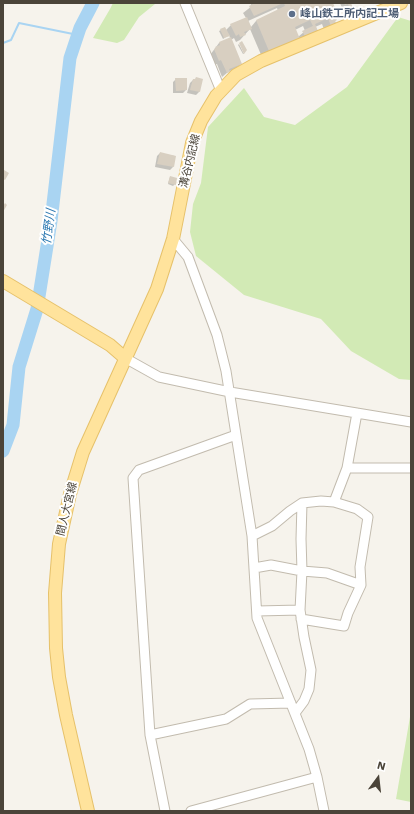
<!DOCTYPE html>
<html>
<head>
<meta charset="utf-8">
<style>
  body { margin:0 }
  #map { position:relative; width:414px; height:814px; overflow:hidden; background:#f6f3ec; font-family:"Work Sans",sans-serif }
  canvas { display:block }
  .frame { position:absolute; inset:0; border:4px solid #4b4439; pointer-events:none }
  .north { position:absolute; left:358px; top:758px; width:40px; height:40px; -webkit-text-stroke:3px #fff; paint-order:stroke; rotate:15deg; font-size:11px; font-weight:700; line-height:16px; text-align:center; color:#4b4439 }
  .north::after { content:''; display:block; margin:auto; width:14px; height:18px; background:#4b4439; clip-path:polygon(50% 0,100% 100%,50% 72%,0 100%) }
</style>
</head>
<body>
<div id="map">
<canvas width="414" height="814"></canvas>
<div class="frame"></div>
<div class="north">N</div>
</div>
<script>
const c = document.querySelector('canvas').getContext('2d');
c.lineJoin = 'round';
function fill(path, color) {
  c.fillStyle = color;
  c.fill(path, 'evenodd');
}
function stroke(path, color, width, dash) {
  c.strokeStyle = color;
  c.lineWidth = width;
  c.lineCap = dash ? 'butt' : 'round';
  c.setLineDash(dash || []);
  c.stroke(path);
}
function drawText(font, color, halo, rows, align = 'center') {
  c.font = font + ' "Work Sans","Noto Sans JP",sans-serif';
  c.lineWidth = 4;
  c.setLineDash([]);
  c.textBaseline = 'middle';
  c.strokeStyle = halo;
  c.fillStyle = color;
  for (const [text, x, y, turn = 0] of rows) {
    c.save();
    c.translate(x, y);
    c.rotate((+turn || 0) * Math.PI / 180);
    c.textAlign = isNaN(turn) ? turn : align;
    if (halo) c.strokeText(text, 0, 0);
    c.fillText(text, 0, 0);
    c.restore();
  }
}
fill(new Path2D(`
  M113,3H159L155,4L139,17L124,40L117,43L93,38L110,9Z
  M398,17L411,21V380L399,379L351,351L321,319L244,295L196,256L190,232L193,204L201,183L208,127L244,88L264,117L295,125L347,87Z
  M411,711V802L396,799Z`), '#d2eab5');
fill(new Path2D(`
  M250,3H332L335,10L331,13L336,20L334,22L335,24L325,32L322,24L315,27L317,31L262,57L250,29L240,40L236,42L234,38L231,40L241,64L236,68L228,72L222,77L217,64L214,65L210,55L219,43L230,38L229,35L223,39L219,31L221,30H226L231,25L246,18L243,13L252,6ZM277,8L278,11L256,21L251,27L248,21ZM303,26L305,31L298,37L295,30Z
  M340,3H350L355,16L350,19L345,6L342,8Z
  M239,44L244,54H243L238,45Z
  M176,79L186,90L183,93H173V82Z
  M193,80H202L199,92L196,95L187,93L190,83Z
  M160,153L175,156L173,167L170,170L155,167L157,156Z
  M170,177L175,184L173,186L168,184Z`), '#0003');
stroke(new Path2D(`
  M3,43L11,40L19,23L78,35`), '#a9d4f2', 2);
stroke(new Path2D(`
  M3,451L13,425L19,367L37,309L51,221L70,58L80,28L93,3`), '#a9d4f2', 13);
fill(new Path2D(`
  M255,3H283L254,16L249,6Z
  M284,3H333L336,10L332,12L337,20L335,21L337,24L331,26L328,18L315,24L318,31L305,36L302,31L313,26L310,20L295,27L300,39L274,50L273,49L269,51L256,20L285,6Z
  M344,3H351L356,16L353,17L348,4L345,5Z
  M247,17L252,29L244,32L246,35L240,37L239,34L236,36L230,24Z
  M225,27L230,36L224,38L220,29Z
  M231,37L242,64L229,69L230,72L227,73L221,60L219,61L214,49L216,48L215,47L220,45L219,42Z
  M242,41L247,50L244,54L239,43Z
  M196,77L203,79L200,92L190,90L193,79H195Z
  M175,78H187V90L176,91Z
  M160,152L176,156L174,167L157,164Z
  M4,170L9,173L5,180L3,179Z
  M170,176L177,178L176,185L168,183Z
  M5,203L7,205L3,212V206Z`), '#d8cfc1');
const minor = new Path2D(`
  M185,3L221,91
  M173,239L188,257L217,335L226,371L252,536L257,618L309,749L317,777L324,811
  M125,358L159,377L230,392L411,422
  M347,468H411
  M334,502L347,468L357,413
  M252,536L272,526L290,511L302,503L321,501L334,502L357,509L368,517L360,567L361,585L348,613L344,626L301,619
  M254,568L271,565L302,571L327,573L361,585
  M257,611L300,610
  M295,713L304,701L309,689L311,670L304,637L300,610L302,571L301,539L302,503
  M150,735L226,719L250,704L291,703
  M165,811L150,735L133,478L139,470L236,435
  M191,811L317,777`);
const major = new Path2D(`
  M3,281L110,345L125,358
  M88,811L66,715L59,677L56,648L55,593L59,544L70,494L83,452L157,289L173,239L192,143L201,121L216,96L236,75L261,61L401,3`);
stroke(minor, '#c2bbae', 11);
stroke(major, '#e6c16a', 14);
stroke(minor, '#fff', 9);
stroke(major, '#ffe39c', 12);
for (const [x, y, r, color] of [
  [292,14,4,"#5c6f8a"]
]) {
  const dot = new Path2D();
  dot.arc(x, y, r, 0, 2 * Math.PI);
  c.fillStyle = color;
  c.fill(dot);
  stroke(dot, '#fff', 1.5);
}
drawText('bold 11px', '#4e5e75', '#fff', [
  ["峰山鉄工所内記工場",300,14]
], 'left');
drawText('11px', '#4b4439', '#fff', [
  ["溝谷内記線",190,161,-76],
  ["間人大宮線",67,509,-76]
]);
drawText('italic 12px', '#2e7ab2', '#fff', [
  ["竹野川",49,227,-82]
]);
</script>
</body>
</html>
